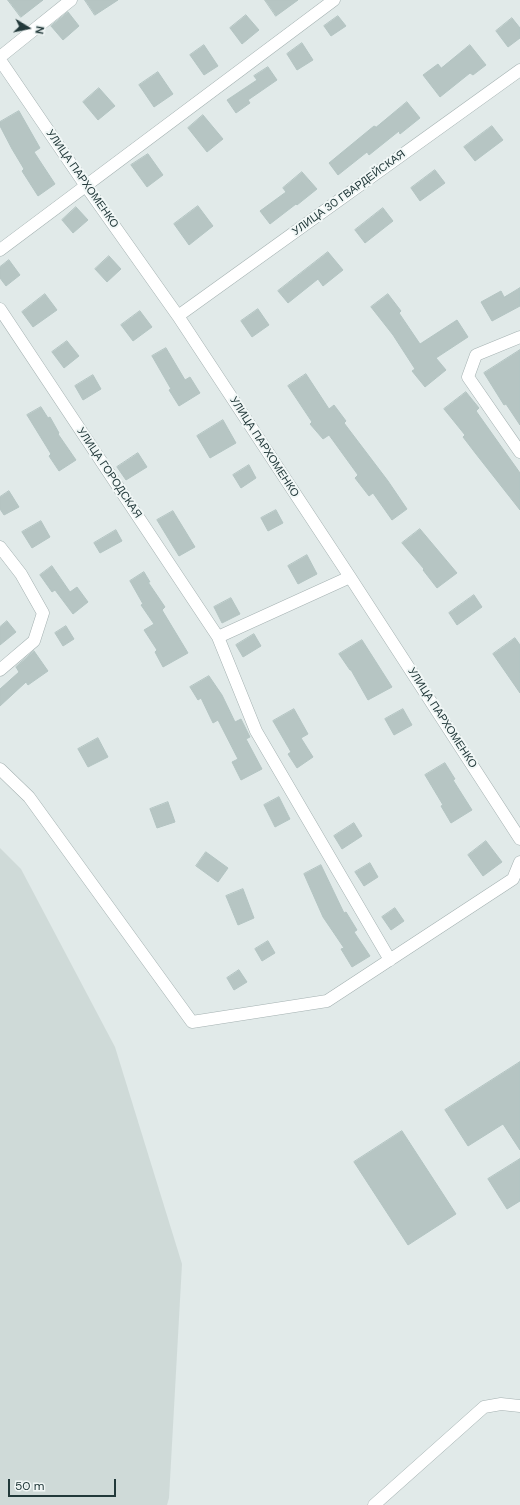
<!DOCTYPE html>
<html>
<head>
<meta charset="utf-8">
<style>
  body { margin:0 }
  #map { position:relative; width:520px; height:1505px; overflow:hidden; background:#e1eae9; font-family:"DM Sans",sans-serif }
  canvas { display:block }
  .north { position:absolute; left:8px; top:8px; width:40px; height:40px; -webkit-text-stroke:3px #f1f7f6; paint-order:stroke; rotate:100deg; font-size:11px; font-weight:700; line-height:16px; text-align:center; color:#22393a }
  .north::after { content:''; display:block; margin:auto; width:14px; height:18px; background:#22393a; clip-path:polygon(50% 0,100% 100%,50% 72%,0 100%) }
  .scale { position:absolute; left:8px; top:1479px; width:108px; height:18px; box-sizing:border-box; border:2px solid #22393a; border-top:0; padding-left:5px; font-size:12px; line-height:14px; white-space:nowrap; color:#22393a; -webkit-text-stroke:3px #f1f7f6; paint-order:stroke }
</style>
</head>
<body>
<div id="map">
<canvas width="520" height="1505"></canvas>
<div class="north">N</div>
<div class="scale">50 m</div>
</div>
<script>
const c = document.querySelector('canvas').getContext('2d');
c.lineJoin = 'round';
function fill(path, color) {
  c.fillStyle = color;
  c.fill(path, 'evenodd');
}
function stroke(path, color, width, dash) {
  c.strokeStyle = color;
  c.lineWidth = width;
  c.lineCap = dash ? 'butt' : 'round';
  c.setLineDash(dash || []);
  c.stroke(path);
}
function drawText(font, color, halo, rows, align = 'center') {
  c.font = font + ' "DM Sans",sans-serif';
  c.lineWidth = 4;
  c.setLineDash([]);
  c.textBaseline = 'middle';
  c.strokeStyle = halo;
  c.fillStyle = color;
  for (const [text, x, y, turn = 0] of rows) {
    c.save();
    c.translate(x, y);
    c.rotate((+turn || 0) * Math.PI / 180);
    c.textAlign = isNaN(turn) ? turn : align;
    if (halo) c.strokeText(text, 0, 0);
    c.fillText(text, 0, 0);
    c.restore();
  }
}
fill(new Path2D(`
  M0,848L21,869L115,1047L182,1264L169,1498L167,1505H0Z`), '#cfdad8');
const building = new Path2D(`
  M8,0H43L21,17Z
  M85,0H118L95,15Z
  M265,0H298L276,16Z
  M68,12L79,26L63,40L51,26Z
  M246,15L259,30L242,44L230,28Z
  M338,16L346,26L331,36L324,26Z
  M512,18L520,28V38L508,47L496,31Z
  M302,43L313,60L297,70L287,54Z
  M204,45L218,66L204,75L190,55Z
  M470,45L486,65L473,75L470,73L440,97L423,75L438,64L441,68Z
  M268,67L277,80L248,100L250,103L236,113L227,100L257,80L254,76Z
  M158,72L173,94L154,107L139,85Z
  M99,88L115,106L98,120L83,102Z
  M407,102L420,118L400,134L399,131L369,155L367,152L338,175L329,163L374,126L376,127Z
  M19,111L40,148L34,152L55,184L38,196L22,171L24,169L12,149L0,126V122Z
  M203,115L223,139L207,152L188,128Z
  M492,126L503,140L475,161L464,147Z
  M148,154L163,175L147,187L131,165Z
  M435,170L445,183L420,201L411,188Z
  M302,172L317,189L297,205L296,204L270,224L260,211L286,192L283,188Z
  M198,206L213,226L189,245L174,224Z
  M76,207L88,220L73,233L62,220Z
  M383,208L393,221L365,243L355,230Z
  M328,252L343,270L323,286L318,279L288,303L278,291Z
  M109,256L121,269L107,282L95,269Z
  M9,260L20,275L6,286L0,278V267Z
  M520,288V306L492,321L481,302L501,291L504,297Z
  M45,294L57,310L33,327L22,312Z
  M388,294L401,311L399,313L420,344L457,320L468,337L436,358L446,370L425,387L412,371L415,369L393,335L371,307Z
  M258,309L269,325L252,337L241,321Z
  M140,311L152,327L133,341L121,325Z
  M67,341L79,356L64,368L52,352Z
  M166,348L185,380L190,377L200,393L179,406L169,390L171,389L152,356Z
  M520,350V425L506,404L504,405L484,373Z
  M306,374L329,409L334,405L346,421L344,423L388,481L407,509L392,520L373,493L369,496L355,478L358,475L329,435L323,439L310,424L312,422L288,386Z
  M93,375L101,389L83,400L75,386Z
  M466,392L479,408L476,411L520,473V510L476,454L463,437L465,435L444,409Z
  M41,407L48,418L50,417L59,433L58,434L76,460L59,471L49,456L51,454L27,415Z
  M223,420L236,443L210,458L197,436Z
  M138,453L147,467L126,480L117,467Z
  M249,465L256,478L241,488L233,475Z
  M9,491L19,507L4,515L0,509V497Z
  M276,510L283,523L268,531L261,518Z
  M173,511L195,547L179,556L157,520Z
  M41,521L50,537L32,548L22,532Z
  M420,529L457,573L437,588L423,570L424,569L402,543Z
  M116,530L122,541L100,553L94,543Z
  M307,555L317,574L298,584L288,566Z
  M52,566L70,592L77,587L88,602L73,614L55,590L52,592L40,575Z
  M144,572L150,582H148L165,607L162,610L188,653L163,667L155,652L157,650L144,630L154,624L141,605L143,604L130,581Z
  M474,595L482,607L457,625L449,613Z
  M231,598L240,614L222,623L214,607Z
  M7,621L16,632L0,645V627Z
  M66,626L74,639L63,646L55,633Z
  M254,634L261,646L243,657L236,645Z
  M515,638L520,645V693L493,654Z
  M362,640L392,687L368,700L351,670H350L339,654Z
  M34,651L48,671L28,685L26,682L0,706V689L19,672L16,667Z
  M209,676L222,695L235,722L241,719L250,737L246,739L262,769L241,780L232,762L238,759L218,720L213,723L201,698L198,700L190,687Z
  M294,709L308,734L301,738L313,757L297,768L288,754L291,752L273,721Z
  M403,709L412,725L394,735L385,719Z
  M98,738L108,757L88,767L78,749Z
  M445,763L455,779L453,780L472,810L451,823L441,806L443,805L425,775Z
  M279,797L290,819L275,827L264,805Z
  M168,802L175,822L157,828L150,809Z
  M354,823L362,836L342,849L334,836Z
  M486,841L502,862L483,876L468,855Z
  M206,852L228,868L218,882L196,866Z
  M370,863L378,877L364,886L355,872Z
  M321,865L344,913L346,912L357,930L354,932L370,956L352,967L341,949L344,948L323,917L304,874Z
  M243,889L254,918L238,925L226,896Z
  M395,908L404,921L391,930L382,917Z
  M268,941L275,953L262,961L255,949Z
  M239,970L247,982L234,990L227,978Z
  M520,1062V1150L503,1124L468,1146L445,1110Z
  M402,1131L456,1214L408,1245L354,1162Z
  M520,1159V1201L507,1209L488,1179Z`);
fill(building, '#b6c5c3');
stroke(building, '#b3c4c2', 1);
const minor = new Path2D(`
  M0,57L71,0
  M0,60L86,186L178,316L350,577L520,839
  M0,250L334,0
  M0,309L218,637L256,731L390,960
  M178,316L520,70
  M520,337L476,355L468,377L520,452
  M0,547L21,574L43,613L34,641L0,670
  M218,637L350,577
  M0,769L29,797L192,1022L327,1001L513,879L520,862
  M374,1505L484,1407L501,1404L520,1406`);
stroke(minor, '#a4b1b1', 13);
stroke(minor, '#fff', 12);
drawText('11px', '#22393a', '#f1f7f6', [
  ["УЛИЦА ПАРХОМЕНКО",82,179,55],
  ["УЛИЦА 30 ГВАРДЕЙСКАЯ",349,193,-36],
  ["УЛИЦА ПАРХОМЕНКО",264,447,57],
  ["УЛИЦА ГОРОДСКАЯ",109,473,56],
  ["УЛИЦА ПАРХОМЕНКО",442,718,57]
]);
</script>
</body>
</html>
